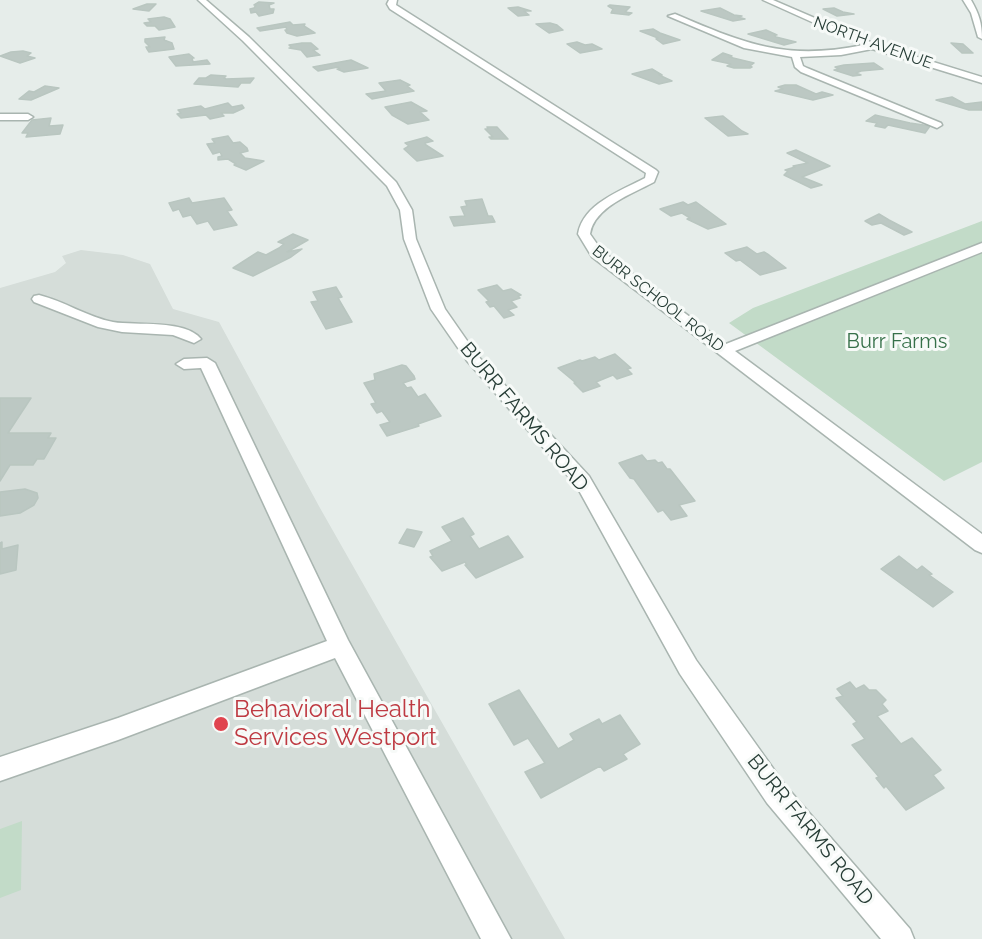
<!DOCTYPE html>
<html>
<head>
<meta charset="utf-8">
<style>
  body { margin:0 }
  canvas { display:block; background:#e6edea }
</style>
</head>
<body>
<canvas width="982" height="939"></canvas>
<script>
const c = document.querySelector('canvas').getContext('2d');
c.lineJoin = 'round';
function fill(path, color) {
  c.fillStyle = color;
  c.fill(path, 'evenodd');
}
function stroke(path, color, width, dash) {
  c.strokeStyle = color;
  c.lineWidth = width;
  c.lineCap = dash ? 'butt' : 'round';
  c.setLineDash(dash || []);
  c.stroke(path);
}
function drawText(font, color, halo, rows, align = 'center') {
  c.font = font + ' Raleway,sans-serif';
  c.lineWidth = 6;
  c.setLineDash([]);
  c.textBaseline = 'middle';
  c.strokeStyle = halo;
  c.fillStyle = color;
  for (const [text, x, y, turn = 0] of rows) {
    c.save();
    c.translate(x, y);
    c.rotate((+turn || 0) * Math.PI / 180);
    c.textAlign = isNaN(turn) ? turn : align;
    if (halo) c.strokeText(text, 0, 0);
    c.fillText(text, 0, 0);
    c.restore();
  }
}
fill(new Path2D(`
  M81,250L123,255L150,264L173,309L219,322L320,508L565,939H0V288L55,272L66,263L62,256Z`), '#d5ddd9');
fill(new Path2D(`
  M982,221V462L944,481L729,323L753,308Z
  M22,821L21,890L0,898V829Z`), '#c2dbc8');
const building = new Path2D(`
  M259,2L274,3L269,5L270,9H274L273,13L259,16L256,12L251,13L250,9L254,8L256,5H254Z
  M147,4H156L149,11L133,9Z
  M610,5L630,7L625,12L632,13L629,15L611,13L613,9L608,6Z
  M518,7L531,11H524L529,15L518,16L508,8Z
  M720,8L734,15L742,16L738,17L745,19L733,21L701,11Z
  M834,8L843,12L854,14L837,16L823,9Z
  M164,17L170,19L175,27L159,30L155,26H147L144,23L151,22L148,19Z
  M290,22L293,25L305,24L304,26L315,33L297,36L287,33L285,30H287L286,27L260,31L257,28Z
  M550,23L557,25L563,30L549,33L536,24Z
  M653,29L660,33L680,40L663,44L656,39L658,38L640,31Z
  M766,30L777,35H774L776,37L796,42L784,45L748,34Z
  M165,37L164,40L172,43L174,49L149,52L147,49L146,47H150L145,42V39Z
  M577,42L585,45L592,44L602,49L580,53L567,44Z
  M302,43H311L318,49L313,50L320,55L307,57L301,50L289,48H292L289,45Z
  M951,43L963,44L973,53H962Z
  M23,51L31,53L27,56L35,58L20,63L0,56L11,52Z
  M723,53L732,56L729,57L754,63L750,66L752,67L750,68H734L727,66L731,64L712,60Z
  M189,54L194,58H192L193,62L207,60L210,64L176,66L169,57Z
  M351,60L368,68L344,72L337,69H340L338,67L318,71L313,67Z
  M874,63L883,69L861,71L856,73L861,75L853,76L834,70L839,69L835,67L844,65Z
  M652,69L662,75H659L672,81L659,84L632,74Z
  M211,75L226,76L224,78L226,79L254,78L250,83H241L238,87L194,84L199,78H206Z
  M400,80L410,85L407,86L414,91L372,99L366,94L386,91L379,83Z
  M785,85H796L816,94L822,92L833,95L813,100L775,91L783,89L778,87Z
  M45,86L59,88L31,100L19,99L29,91L34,92Z
  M952,97L965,104L982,102V110H969L936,100Z
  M411,102L427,111L420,112L429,120L408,124L392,115L385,107Z
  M228,103L232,107L242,105L244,108L233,113H221L224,116L210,119L206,115L181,118L177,114L181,113L178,110L201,106L205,109Z
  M875,115L910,123L930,126L925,133L888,125L885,128L875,126L877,123L866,121Z
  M723,116L742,131L748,134L728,136L705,118Z
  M51,118L49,126L63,125L60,134L26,137L28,133H22L32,120Z
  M487,127H497L508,139H491L489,137H493L485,129H488Z
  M228,136L233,143L240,142L247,148L248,151L240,153L245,158L264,161L246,170L234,165L236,164L228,159L218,160V157L222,156L220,152L213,154L207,144L215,143L212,139Z
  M427,137L433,141L425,143L426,145L443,156L417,161L404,149L409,146L405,143Z
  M796,150L830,166L802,177L822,185L811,188L784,175L788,171L785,170L795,167L793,166L808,163L787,153Z
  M189,198L192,203L224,198L232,210L227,211L237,225L214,230L208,221L197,224L191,215L183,217L179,209L173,211L169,203Z
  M482,199L488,216H492L495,222L454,226L450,217L465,216L461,207L467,206L465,201Z
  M683,202L688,205L696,202L726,224L708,229L687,219L690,218L682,213L671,216L660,209Z
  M879,214L889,220L912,232L904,235L881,223L872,225L865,221Z
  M293,234L308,240L287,252L302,249L291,257L253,276L233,268L258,252L266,255L279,248L284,244L278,242Z
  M747,247L757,254L764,252L769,255L786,268L760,275L740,260L736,261L725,253Z
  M497,285L503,291L511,289L521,295L518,296L520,298L511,301L517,307L508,310L514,315L504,318L494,306L490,307L486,302L489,301L478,290Z
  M336,287L342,297L338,298L352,322L326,329L311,302L318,301L313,292Z
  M615,354L631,368L627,369L632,374L617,379L613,375L596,382L600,386L583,392L574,383H576L558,368L580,360L582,361L595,357L599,360Z
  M402,365L406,366L414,376L415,379L403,383L407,388L411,387L418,397L425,394L441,416L418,424L419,426L387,436L380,425L390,422L382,411L377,413L371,404L376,403L364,383L375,380L374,374Z
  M0,398H31L8,433H51L48,438H56L44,459H37L33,465H10L0,481Z
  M642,455L647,461L655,460L658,463L662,462L667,469H670L695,501L679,505L687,516L671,520L663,510L658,512L634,479L630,478L619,463Z
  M25,489L37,493L38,498L34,505L20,513L0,516V492Z
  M463,518L474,534L470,536L479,549L508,536L523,557L476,578L465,565H467L465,562L442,571L430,557L433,556L430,551L452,541L442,527Z
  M407,529L422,532L414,547L399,543Z
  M2,542V549L18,545L16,570L0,574V543Z
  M899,556L917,570L922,566L932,574L929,575L953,592L933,607L881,569Z
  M850,682L856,689L864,685L869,690H876L886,700L882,704L888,711L877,716L901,744L912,738L941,770L933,775L944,788L906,810L886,786L884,788L876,778L879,777L852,745L865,739L853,724L857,722L836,698L843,696L837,689Z
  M519,690L558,749L574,740L570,734L599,719L602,724L620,715L640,744L623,754L627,759L604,771L600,766L541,798L525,772L545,763L528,738L514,745L489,704Z`);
fill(building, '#bcc8c3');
stroke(building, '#b9c6c0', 1.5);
const minor = new Path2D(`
  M198,0H206L249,37L396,182L412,210L416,239L445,309L477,355L589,476L696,660L785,785L910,929L914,939H881L767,803L680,674L576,485L467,361L431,309L404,239L400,210L387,186L243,41Z
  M389,0H397L396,5L656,170L658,172L654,182C632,194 594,207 590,234L602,251L726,344L982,243V252L735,351L982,534V553L975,550L592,257L578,234C583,204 620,191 645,178L646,173L390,9L387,4Z
  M763,0H773L875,44L982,77V83L872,49L841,55L800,57L803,66L807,68L941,123L942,125L937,128L801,72L795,67L792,57L744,48L668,16L675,14C745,44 786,61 863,45Z
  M963,0H971C979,14 982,23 982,39L978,37L971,13Z
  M0,114H28L33,117L28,120H0Z
  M39,295C64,301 87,317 113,322C136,326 185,319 201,339L194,343L173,335L122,332L98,327L34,302L32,299L34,296Z
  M207,358L215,363L348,640L511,939H481L335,658L118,740L0,781V757L118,718L327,641L201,368L184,369L176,364L184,359Z`);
stroke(minor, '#a9b5b0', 3);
fill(minor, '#fff');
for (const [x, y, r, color] of [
  [221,724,8,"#e0444e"]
]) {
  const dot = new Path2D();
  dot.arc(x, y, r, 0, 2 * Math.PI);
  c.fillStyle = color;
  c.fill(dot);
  stroke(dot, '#f7faf8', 2);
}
drawText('16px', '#273d36', '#f7faf8', [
  ["NORTH AVENUE",873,43,20],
  ["BURR SCHOOL ROAD",658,299,38]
]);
drawText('20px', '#367049', '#f7faf8', [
  ["Burr Farms",897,342]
]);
drawText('20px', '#273d36', '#f7faf8', [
  ["BURR FARMS ROAD",524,417,50],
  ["BURR FARMS ROAD",810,830,51]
]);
drawText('24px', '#be3a42', '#f7faf8', [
  ["Behavioral Health",234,710],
  ["Services Westport",234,738]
], 'left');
</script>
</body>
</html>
